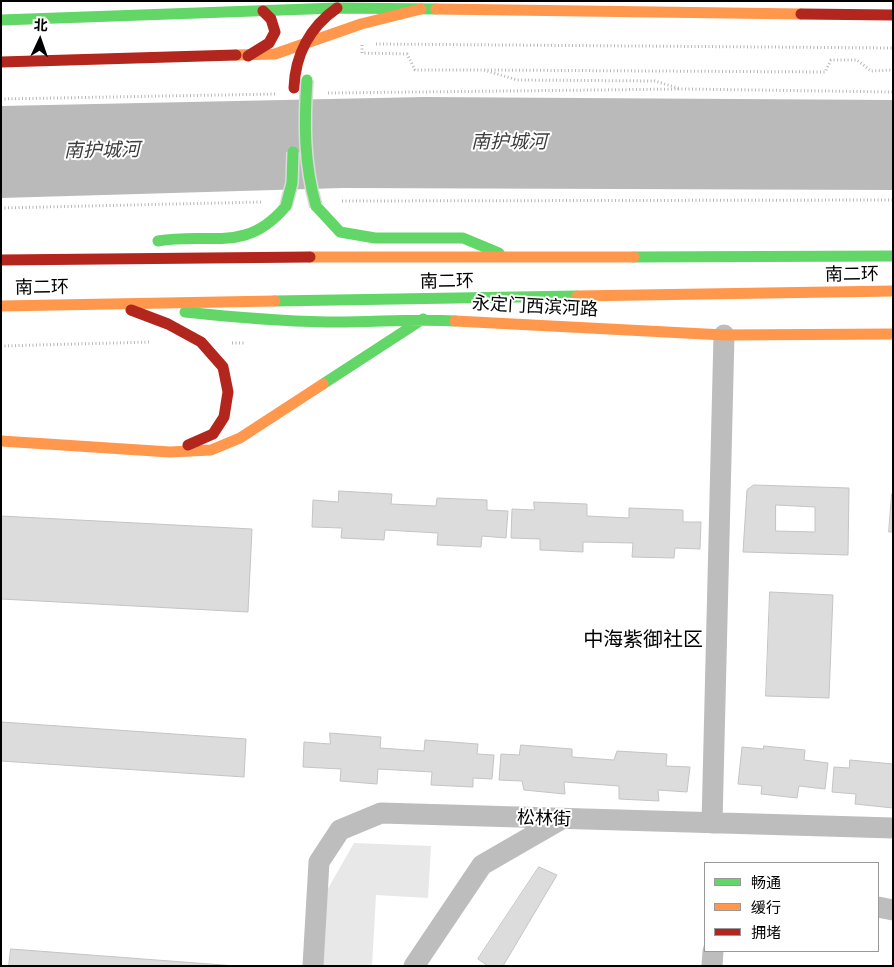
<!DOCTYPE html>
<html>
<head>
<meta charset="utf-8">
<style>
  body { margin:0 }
  #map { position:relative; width:894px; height:967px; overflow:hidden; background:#fff; font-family:"Noto Sans","Noto Sans SC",sans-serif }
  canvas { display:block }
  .frame { position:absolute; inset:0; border:2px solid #000; pointer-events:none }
  .legend { position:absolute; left:704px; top:862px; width:175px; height:90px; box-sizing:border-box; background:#fff; border:1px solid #999; margin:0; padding:6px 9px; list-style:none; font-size:15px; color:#000 }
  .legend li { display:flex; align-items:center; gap:10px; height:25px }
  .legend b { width:25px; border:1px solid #999 }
  .north { position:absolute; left:15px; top:15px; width:50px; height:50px; -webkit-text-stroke:4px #fff; paint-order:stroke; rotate:3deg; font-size:14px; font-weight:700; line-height:20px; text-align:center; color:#000 }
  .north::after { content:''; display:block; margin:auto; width:18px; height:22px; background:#000; clip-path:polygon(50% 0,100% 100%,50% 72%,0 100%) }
</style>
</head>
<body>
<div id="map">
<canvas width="894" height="967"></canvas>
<div class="frame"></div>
<ul class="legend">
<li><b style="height:6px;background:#63d668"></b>畅通</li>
<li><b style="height:6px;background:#ff974d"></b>缓行</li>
<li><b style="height:6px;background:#b3261e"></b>拥堵</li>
</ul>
<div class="north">北</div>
</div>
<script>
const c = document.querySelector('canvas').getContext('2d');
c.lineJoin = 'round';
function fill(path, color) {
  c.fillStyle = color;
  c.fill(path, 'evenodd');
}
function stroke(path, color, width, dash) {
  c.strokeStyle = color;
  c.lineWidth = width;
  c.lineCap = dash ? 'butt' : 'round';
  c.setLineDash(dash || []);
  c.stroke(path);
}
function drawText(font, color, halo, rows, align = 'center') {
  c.font = font + ' "Noto Sans","Noto Sans SC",sans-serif';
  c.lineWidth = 4;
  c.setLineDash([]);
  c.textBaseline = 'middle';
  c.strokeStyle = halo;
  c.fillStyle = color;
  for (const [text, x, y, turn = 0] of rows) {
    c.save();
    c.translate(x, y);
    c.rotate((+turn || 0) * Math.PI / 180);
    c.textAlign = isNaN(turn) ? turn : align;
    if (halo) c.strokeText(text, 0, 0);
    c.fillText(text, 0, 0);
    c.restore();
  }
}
fill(new Path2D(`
  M354,843L431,846L428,898L376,895L372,966H322L326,892Z`), '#e8e8e8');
fill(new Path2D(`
  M424,97L893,100V190L343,188L1,198V106Z`), '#bababa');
const building = new Path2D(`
  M754,485L849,488L848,555L743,552L747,490ZM776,505L815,507V532L776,531Z
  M339,491L392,494L391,504L436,506L437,498L487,500V510L508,511L506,538L482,536L481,547L437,545L438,533L385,530L384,540L341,538L342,528L312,527L313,500L338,502Z
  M892,494H893V532H889Z
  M534,502L587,504V516L629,518V508L683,510V522H701L700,549L675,548L674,558L632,557L633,543L583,542V552L540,550V539L511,538L512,509L534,510Z
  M1,516L252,529L248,612L1,599Z
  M770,592L833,595L829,698L766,696Z
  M1,722L246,739L244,777L1,761Z
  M330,733L381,737L380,748L424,751L425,740L478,744L477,754L494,755L492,779L473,778V787L431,785L432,772L378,769L377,784L340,781L341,769L303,767L304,742L330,744Z
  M521,745L572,749V757L614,760L617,751L667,754L666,766L690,767L687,792L658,790L659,801L619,799V786L564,782L565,794L524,790L522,781L499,780L501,754L519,755Z
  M764,746L805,750L804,760L828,763L825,789L799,786L797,798L761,794L762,786L738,784L742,747L763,749Z
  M850,760L893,764V808L855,804L856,794L832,792L834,767L849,768Z
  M539,867L557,875L503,966H488L478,959Z
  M11,949L236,966H9Z`);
fill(building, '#dcdcdc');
stroke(building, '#c4c4c4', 1);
stroke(new Path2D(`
  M376,44L893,48
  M362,45V53L407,54L415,70H484L517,80L655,81L681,89
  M484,70L825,72L831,60H857L871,71L893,70
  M328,93L684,89L893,92
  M1,99L275,94
  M342,201L893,200
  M1,208L261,202
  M232,343H246
  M1,346L151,342`), '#b8b8b8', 3, [1, 2.5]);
stroke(new Path2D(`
  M712,823L724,335
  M878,907L893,910
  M313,966L319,862L340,830L381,813L893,828
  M414,966L482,865L560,820
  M712,966L713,951`), '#bdbdbd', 21);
stroke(new Path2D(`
  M1,20L337,8L436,9
  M316,206L340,232L375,238H463L499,253
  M158,241C211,232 246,254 286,206
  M634,257L893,256
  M275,301L577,296
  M185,312C232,317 278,321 326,322C369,323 412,318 455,321
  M323,384L423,319`), '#63d668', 11);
stroke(new Path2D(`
  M436,9L801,14
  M236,55L275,54L361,24L421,9
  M310,257H634
  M577,296L893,291
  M1,306L275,301
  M455,321L724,335L893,334
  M1,441L170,452L211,450L240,438L323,384`), '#ff974d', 11);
stroke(new Path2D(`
  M801,14L893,15
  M248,56L269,43L275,32L271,19L263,11
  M1,62L236,55
  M294,88C295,55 310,27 337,8
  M1,260L310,257
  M131,310L168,324L201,342L223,367L228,392L224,417L213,434L188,445`), '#b3261e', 11);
const fastBridge = new Path2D(`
  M307,80C304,123 304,164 316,206
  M286,206L292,183L293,152`);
stroke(fastBridge, '#dbdbdb', 14, []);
stroke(fastBridge, '#63d668', 11);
drawText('18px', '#000', '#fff', [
  ["南二环",852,275,-1],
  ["南二环",447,282,-1],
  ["南二环",42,288,-1],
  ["永定门西滨河路",535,307,3],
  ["松林街",544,819,2]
]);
drawText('italic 19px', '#3e3e3e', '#fff', [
  ["南护城河",509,143],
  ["南护城河",102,151,-1]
]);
drawText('20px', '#000', '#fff', [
  ["中海紫御社区",643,640]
]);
</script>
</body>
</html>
